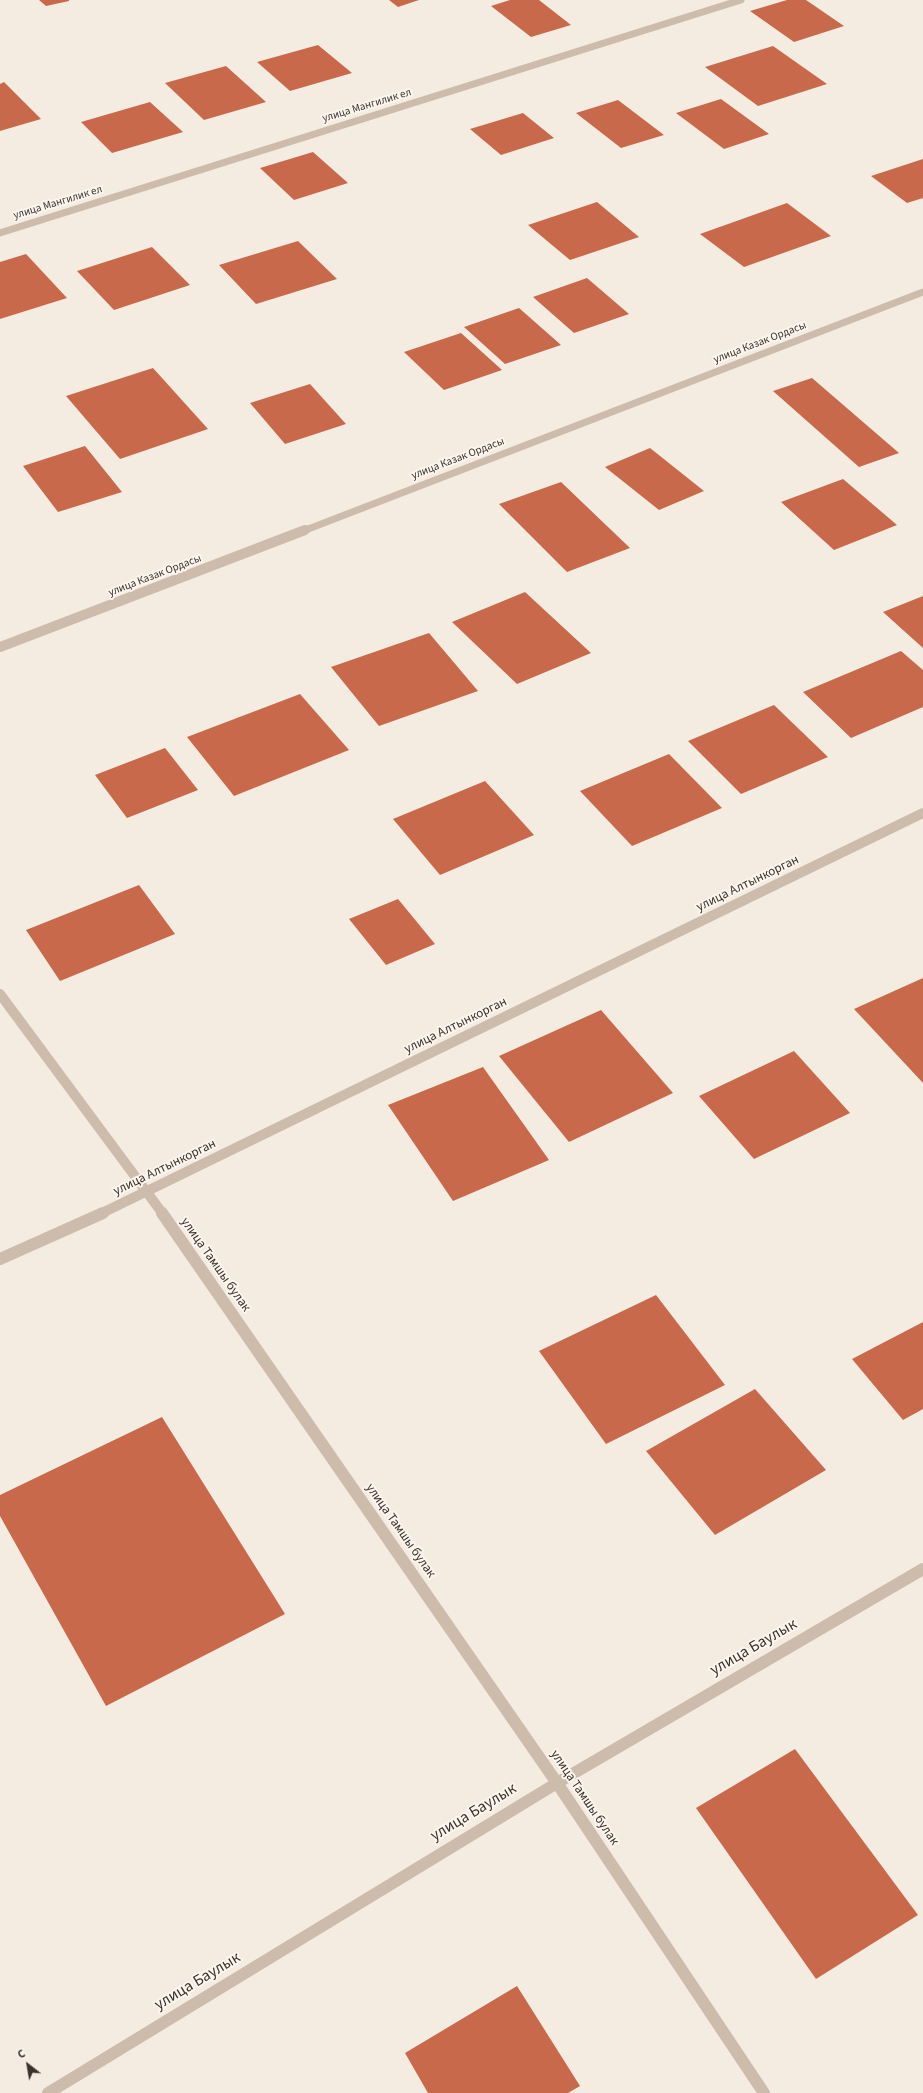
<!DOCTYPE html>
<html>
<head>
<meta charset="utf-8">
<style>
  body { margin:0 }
  #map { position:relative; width:923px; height:2093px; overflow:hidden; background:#f4ebe1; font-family:"Source Sans 3",sans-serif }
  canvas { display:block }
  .north { position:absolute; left:8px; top:2045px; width:40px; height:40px; -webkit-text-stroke:3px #fbf5ee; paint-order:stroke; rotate:329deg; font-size:11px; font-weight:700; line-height:16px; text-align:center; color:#3b302b }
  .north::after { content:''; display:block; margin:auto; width:14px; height:18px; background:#3b302b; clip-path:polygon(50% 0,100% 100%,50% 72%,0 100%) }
</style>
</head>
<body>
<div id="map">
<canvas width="923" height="2093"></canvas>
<div class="north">С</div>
</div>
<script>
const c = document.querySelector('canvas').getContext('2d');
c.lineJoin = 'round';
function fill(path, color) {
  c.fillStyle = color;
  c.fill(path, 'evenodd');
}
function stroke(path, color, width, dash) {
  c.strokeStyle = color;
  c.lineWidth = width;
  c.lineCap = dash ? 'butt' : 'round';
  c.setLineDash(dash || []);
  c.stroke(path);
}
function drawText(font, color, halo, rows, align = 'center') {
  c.font = font + ' "Source Sans 3",sans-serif';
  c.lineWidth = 4;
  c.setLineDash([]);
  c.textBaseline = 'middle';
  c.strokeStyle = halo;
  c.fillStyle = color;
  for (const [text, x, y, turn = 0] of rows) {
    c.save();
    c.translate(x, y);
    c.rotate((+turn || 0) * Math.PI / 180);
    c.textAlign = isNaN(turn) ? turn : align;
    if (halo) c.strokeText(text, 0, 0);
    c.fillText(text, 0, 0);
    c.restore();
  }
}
fill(new Path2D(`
  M39,0H69V1L46,6Z
  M389,0H419L398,7Z
  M510,0H539L571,25L531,37L491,6Z
  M787,0H806L844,26L794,42L750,11Z
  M318,45L352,73L290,91L257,62Z
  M773,46L827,84L758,106L705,67Z
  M226,66L266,102L204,120L165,83Z
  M4,82L41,119L0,131V84Z
  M721,99L769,134L724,149L676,113Z
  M618,100L664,135L621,148L576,113Z
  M150,102L183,132L112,153L81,122Z
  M523,113L554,138L501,155L470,129Z
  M313,152L348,183L294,200L260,168Z
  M923,159V198L907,203L871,176Z
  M597,202L639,237L570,260L528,225Z
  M787,203L831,236L744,267L700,234Z
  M298,241L337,279L256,304L219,265Z
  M152,247L190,285L114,310L77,271Z
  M26,254L67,298L0,319V262Z
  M587,278L629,314L574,333L533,297Z
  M519,308L561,345L505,364L464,327Z
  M461,333L502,370L444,390L404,352Z
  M153,368L208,429L120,459L66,396Z
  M812,378L899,453L859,467L773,391Z
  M310,384L346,424L285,444L250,403Z
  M85,446L122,492L58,512L23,466Z
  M650,448L704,491L659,510L605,467Z
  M843,479L897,525L834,550L781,502Z
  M561,482L630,548L567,572L499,504Z
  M525,592L591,653L517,684L452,622Z
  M923,596V648L883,612Z
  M429,633L478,691L379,726L331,667Z
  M901,651L923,670V707L851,738L803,692Z
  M300,694L349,750L234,796L187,737Z
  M774,705L828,757L741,794L688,741Z
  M165,748L198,790L127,818L95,775Z
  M669,754L722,808L632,846L580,791Z
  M485,781L534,835L440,875L393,819Z
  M139,885L175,934L60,981L26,930Z
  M398,899L435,944L386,965L349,919Z
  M923,978V1083L854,1009Z
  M601,1010L673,1093L569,1142L499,1056Z
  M794,1051L850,1113L754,1159L699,1096Z
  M483,1067L549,1160L453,1201L388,1105Z
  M656,1295L725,1385L606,1444L539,1351Z
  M923,1322V1409L903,1420L852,1359Z
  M755,1389L826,1470L715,1535L646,1451Z
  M162,1417L285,1614L106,1706L0,1516V1495Z
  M795,1749L918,1915L816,1979L696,1808Z
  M517,1986L580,2086L568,2093H428L405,2053Z`), '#c8694b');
stroke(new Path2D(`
  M0,233L741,0
  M303,531L923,292`), '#cdbbac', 7);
stroke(new Path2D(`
  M0,647L305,530
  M0,994L163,1214
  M100,1214L923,813`), '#cdbbac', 10);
stroke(new Path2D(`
  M162,1213L557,1783L764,2093
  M0,1259L103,1213
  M48,2093L557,1783L923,1569`), '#cdbbac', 12);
drawText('11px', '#3b302b', '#fbf5ee', [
  ["улица Мангилик ел",367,106,-17],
  ["улица Мангилик ел",58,203,-17],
  ["улица Казак Ордасы",760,343,-21],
  ["улица Казак Ордасы",458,459,-21],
  ["улица Казак Ордасы",155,576,-21]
]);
drawText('13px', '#3b302b', '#fbf5ee', [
  ["улица Алтынкорган",748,884,-26],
  ["улица Алтынкорган",456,1026,-26],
  ["улица Алтынкорган",165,1168,-26],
  ["улица Тамшы булак",215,1265,55],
  ["улица Тамшы булак",400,1531,55],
  ["улица Тамшы булак",584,1798,56]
]);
drawText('16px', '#3b302b', '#fbf5ee', [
  ["улица Баулык",754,1648,-30],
  ["улица Баулык",474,1813,-31],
  ["улица Баулык",198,1982,-31]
]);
</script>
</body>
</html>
